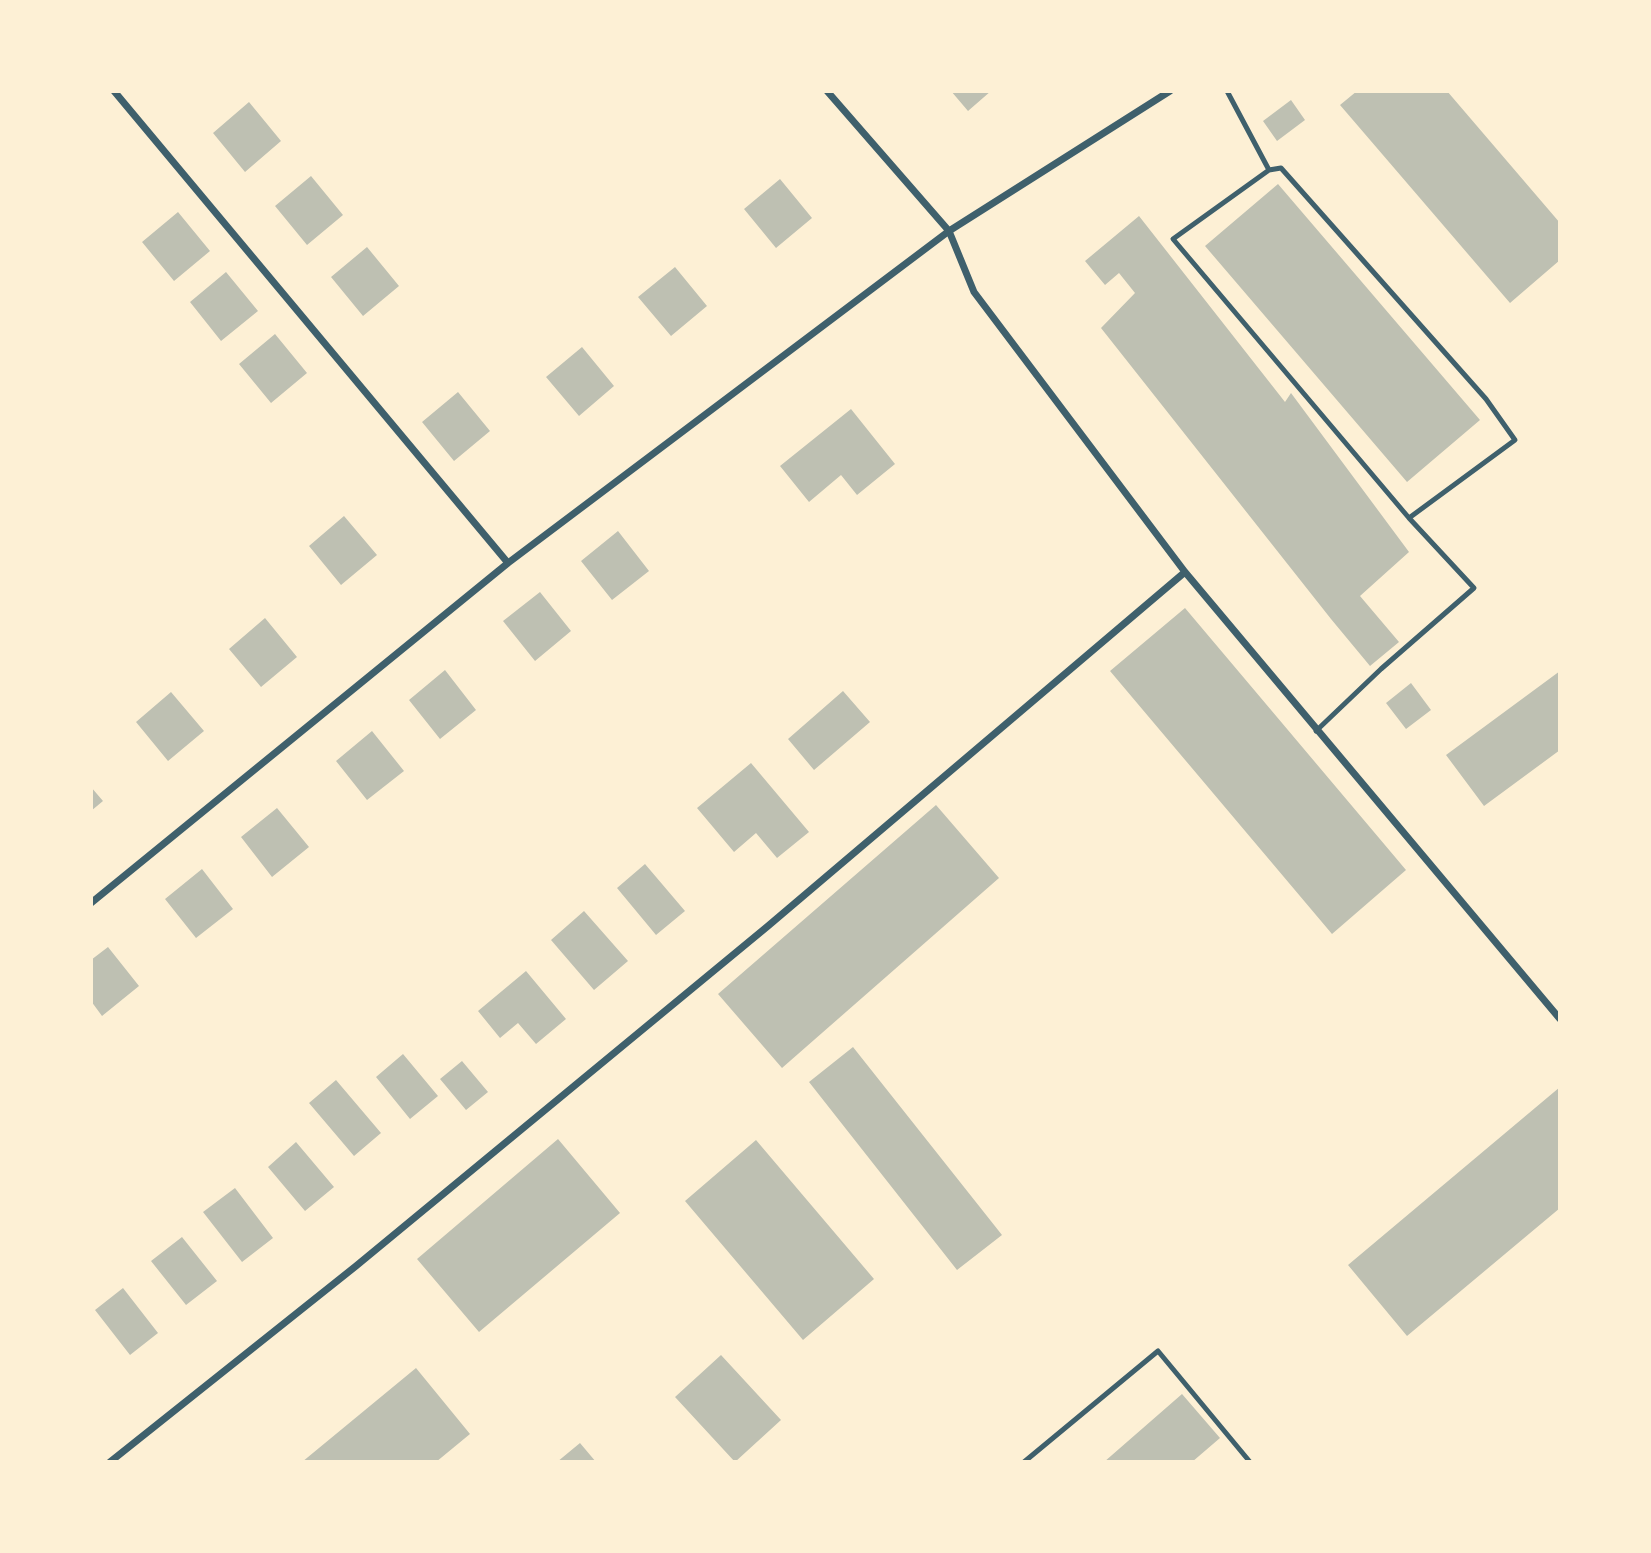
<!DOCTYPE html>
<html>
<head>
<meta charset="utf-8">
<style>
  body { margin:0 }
  #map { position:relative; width:1651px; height:1553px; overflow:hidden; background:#fdf0d5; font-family:Manrope,sans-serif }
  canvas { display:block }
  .frame { position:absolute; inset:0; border:93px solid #fdf0d5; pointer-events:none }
</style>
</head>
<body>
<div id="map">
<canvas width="1651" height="1553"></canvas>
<div class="frame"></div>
</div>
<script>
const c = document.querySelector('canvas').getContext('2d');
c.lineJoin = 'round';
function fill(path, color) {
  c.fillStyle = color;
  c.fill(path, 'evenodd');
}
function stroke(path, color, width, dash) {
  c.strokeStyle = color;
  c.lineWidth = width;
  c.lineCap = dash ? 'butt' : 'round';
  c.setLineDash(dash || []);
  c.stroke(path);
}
fill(new Path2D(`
  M951,91H991L968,111Z
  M1357,91H1447L1560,223V260L1510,303L1340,105Z
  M1291,100L1305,120L1277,141L1263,121Z
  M249,102L281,141L245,172L213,133Z
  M311,176L343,215L307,245L275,206Z
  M780,179L812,218L776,248L744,209Z
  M1278,184L1480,420L1407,482L1205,246Z
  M178,212L210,251L174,281L142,242Z
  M1139,216L1285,402L1291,393L1409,552L1360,596L1399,642L1370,666L1331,619L1101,328L1135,293L1119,273L1105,285L1085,261Z
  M367,247L399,286L363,316L331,277Z
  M675,267L707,306L671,336L638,297Z
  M226,272L258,311L221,341L190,302Z
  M275,334L307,373L271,403L239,364Z
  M582,347L614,386L579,416L546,377Z
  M458,392L490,431L454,461L422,422Z
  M851,409L895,464L857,495L841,475L809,502L780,466Z
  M344,516L377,555L341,585L309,546Z
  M618,531L649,571L612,600L581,561Z
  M540,592L571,631L535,661L503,621Z
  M1185,608L1406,870L1332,934L1110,671Z
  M265,618L297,657L261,687L229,649Z
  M445,670L476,710L440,739L409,700Z
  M1560,671V750L1484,806L1446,755Z
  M1411,683L1431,710L1406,729L1386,703Z
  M843,691L870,722L814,770L788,739Z
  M171,692L204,731L168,761L136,722Z
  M372,731L404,771L367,800L336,761Z
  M751,763L809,832L777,858L756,833L734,852L697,808Z
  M91,787L103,801L91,811Z
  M936,805L999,878L782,1068L718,994Z
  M277,808L309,847L272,877L241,837Z
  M645,864L685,911L656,935L617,888Z
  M202,869L233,909L196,938L165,899Z
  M584,911L628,961L594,990L551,940Z
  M108,947L139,986L102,1016L91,1001V960Z
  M526,971L566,1019L536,1044L518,1023L500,1038L478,1011Z
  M853,1047L1002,1235L957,1270L809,1082Z
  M403,1054L438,1096L410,1119L376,1077Z
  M462,1061L488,1092L466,1110L440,1079Z
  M336,1080L381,1133L354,1156L309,1103Z
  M1560,1087V1208L1407,1336L1348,1265Z
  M558,1139L620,1213L479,1332L417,1259Z
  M756,1140L874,1279L803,1340L685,1201Z
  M296,1142L334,1187L305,1211L268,1167Z
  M235,1188L273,1238L242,1262L203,1212Z
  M182,1237L217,1281L186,1305L151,1261Z
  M123,1288L158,1333L130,1355L95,1310Z
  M721,1355L781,1420L735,1462L675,1397Z
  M416,1368L470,1434L436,1462H302Z
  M1182,1394L1220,1438L1192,1462H1104Z
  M580,1443L596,1462H557Z`), '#bec0b2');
stroke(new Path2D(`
  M1227,91L1269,170
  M1316,731L1381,669L1474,588L1409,518L1173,239L1269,170L1281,168L1486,399L1515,440L1409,518
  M1024,1462L1158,1351L1250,1462`), '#3f606c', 5);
stroke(new Path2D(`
  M114,91L508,563
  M827,91L949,231L974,292L1185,572L1560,1019
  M91,903L508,563L949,231L1170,91
  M110,1462L356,1266L768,926L1185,572`), '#3f606c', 7);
</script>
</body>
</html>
